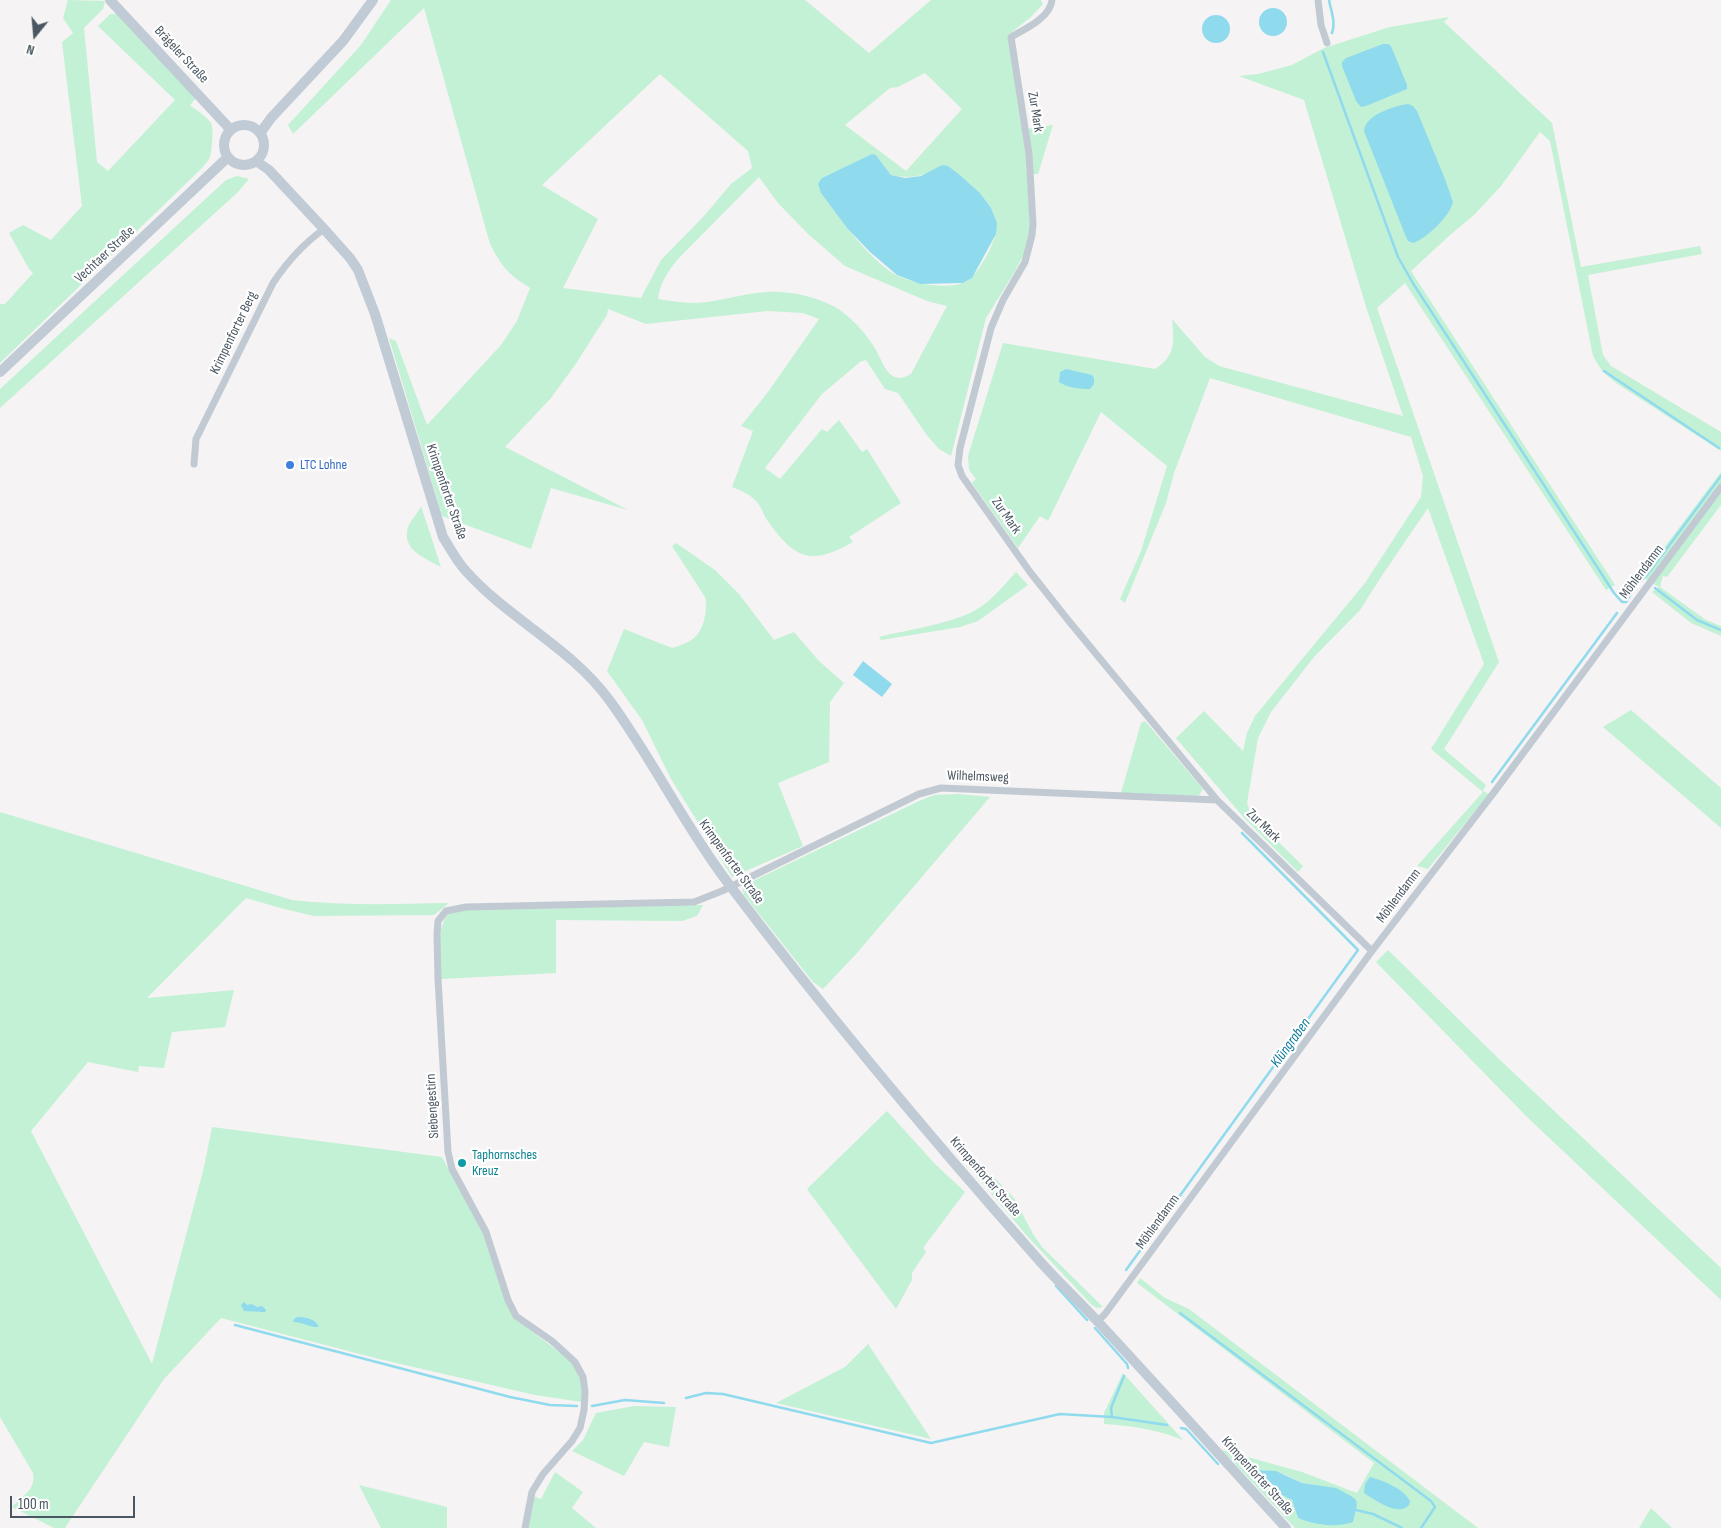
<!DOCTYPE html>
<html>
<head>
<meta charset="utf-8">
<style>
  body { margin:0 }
  #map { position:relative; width:1721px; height:1528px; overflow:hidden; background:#f5f3f3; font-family:"Sofia Sans Condensed",sans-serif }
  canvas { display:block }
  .north { position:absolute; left:10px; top:10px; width:50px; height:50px; -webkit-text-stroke:4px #fff; paint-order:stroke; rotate:197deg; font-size:14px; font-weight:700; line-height:20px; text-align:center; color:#4a5661 }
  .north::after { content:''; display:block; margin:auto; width:18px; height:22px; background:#4a5661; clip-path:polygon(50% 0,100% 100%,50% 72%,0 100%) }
  .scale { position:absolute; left:10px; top:1496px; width:125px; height:22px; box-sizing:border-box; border:2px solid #4a5661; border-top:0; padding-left:6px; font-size:15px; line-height:18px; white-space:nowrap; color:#4a5661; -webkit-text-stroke:4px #fff; paint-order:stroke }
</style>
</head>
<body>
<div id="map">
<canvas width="1721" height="1528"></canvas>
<div class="north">N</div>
<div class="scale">100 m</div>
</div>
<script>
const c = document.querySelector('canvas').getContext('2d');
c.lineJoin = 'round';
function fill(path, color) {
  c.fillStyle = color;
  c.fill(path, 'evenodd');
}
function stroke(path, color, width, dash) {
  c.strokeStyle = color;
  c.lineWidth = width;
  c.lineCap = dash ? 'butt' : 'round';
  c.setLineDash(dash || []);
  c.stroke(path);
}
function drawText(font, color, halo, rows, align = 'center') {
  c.font = font + ' "Sofia Sans Condensed",sans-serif';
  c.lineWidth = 4.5;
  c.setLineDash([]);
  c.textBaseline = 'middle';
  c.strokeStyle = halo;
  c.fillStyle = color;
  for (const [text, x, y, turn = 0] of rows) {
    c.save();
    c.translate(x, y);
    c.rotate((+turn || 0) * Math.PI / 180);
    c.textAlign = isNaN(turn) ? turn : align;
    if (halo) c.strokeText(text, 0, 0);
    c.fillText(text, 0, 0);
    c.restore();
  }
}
fill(new Path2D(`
  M68,0L105,1L103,9L84,28L97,162L108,171L175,100L98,26L110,14H118L196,98L190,105C196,110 206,116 211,123C214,128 212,154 209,159C207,162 204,165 202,168L0,363V304H5L33,273L29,269L9,233L23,225L51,240L82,206L62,42L73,33L63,18Z
  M391,0H805L869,53L931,0H1041L1043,4L1031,17L1008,35L1026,155L1030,224L1029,238L1023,256L1014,273L986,318L951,456L939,449L926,434L898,393L885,389L866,360L860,362L822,394L765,468L780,479L822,429L827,432L839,420L862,452L867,449L901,503L849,537L853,542C810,567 794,558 767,520C763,514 761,505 755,500C749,494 740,490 732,487L753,431L741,426L768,392L819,319L803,313L767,311L646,324L608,309L607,315L575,365L551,398L505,447L628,510L551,488L531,549L442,516L389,338L396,341L427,425L501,345L517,321L530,288C508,274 502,267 490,244L424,8L293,134L288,125L361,45ZM925,73L962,109L906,171L845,125L890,88L898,87ZM660,74L748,151L752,168L731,184L704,216L661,260L641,298L563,288L598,219L542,185ZM876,155L891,175C909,179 926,177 942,165C960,175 979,188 990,207C994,212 997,230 995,236C992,248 976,278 965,282C948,290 914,284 898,276C869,261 841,219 821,193L822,178ZM759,177L778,203L808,234L845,266L927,301L947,306L911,374C904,378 898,380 891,375C884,369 881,359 877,352C868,335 850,315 833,306C813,296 790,291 767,292C743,293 720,302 696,303C683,303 670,301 658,299C660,283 667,273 677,260Z
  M1449,17L1444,22L1552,123L1581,267L1700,246L1702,254L1588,275L1603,355L1611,366L1721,432V451L1616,383L1602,371L1593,356L1550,141L1540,132L1501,186L1475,214L1450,235L1411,271L1615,585L1606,590L1405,283L1377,308L1499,662L1444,749L1486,785L1483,791L1489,794L1428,869L1417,866L1483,792L1431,749L1484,664L1428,508L1379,580L1360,610L1314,657L1271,712L1258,738L1247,803L1251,815L1303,866L1298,872L1245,819L1176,738L1204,711L1243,751L1247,733L1255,716L1365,583L1421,497L1423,476L1411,437L1210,378L1174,473L1166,503L1125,603L1120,599L1141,551L1167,466L1101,412L1048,521L1040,516L1018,548L972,483L976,479L969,470L968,456L1003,343L1155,369C1176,356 1174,342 1172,319L1205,357L1219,366L1403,416L1367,310L1304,100L1239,76L1258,74L1292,65L1324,48L1390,27Z
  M1053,125L1038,174H1033L1027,129Z
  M237,176L249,179L237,193L0,408V389L226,180Z
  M1721,472V505L1667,577L1663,576L1660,587L1706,620L1721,626V636L1691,623L1652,592L1659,587L1642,577Z
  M421,506L441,567C425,558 401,550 408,527C411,519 418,514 421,506Z
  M676,543L715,570L739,594L774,640L794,632L819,661L844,683L830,702L829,762L778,783L803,846L732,877L671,779L642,720L607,671L624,629L672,648C679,646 688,643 694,638C704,630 708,609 705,597L672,546Z
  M1016,572L1028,585L978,621L960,627L881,640L879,637C910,629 962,623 986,603C997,594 1007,582 1016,572Z
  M1631,710L1721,788V828L1603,727Z
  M1145,721L1203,789L1198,797L1121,793L1141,723Z
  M958,794L990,797L857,953L823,989L813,982L744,895L742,888L751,882L919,801L934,795Z
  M0,812L292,900C344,906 396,904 449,903L434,915L314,916L284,909L246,898L147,998L234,990L225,1027L172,1032L164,1068L139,1066L138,1072L88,1062L31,1131L152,1364L204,1167L212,1127L442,1157L483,1232L514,1317L573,1363L580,1379L583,1391L582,1402L535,1395L379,1359L221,1318L164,1379L65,1528H54L12,1507C23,1495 36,1490 33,1473L0,1417Z
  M703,905L697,916L682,921L556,920V973L441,979C441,957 435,932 448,914L466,910Z
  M1388,950L1499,1059L1721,1268V1300L1527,1117L1376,962Z
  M887,1111L935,1164L965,1192L923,1248L926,1252L912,1273V1280L896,1309L807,1189Z
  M968,1160L992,1175L1014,1198L1033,1234L1042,1247L1103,1307L1097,1308L1092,1305L1028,1237L968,1166Z
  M1140,1278L1165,1298L1189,1309L1478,1528H1295L1222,1450L1302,1472L1357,1493L1374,1463L1137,1283ZM1265,1471L1284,1474L1302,1483L1318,1486L1323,1525L1298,1518L1292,1500C1279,1495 1261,1484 1255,1472Z
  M868,1344L931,1439L776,1403L845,1367Z
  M1123,1373L1183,1440C1157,1429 1131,1426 1104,1424V1413Z
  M634,1406L676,1407L669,1447L644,1442L624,1476L572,1451L583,1440L596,1413Z
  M555,1472L583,1492L572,1508L596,1528H528L533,1496L541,1499Z
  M359,1485L447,1507V1528H381Z
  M1651,1508L1672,1528H1639Z`), '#c3f1d5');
fill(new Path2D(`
  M1259 22a14 14 0 1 1 28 0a14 14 0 1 1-28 0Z
  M1202 29a14 14 0 1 1 28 0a14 14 0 1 1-28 0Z
  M1383,44H1388L1391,46L1407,85V89L1366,106L1361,107L1356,101L1342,66V62L1346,58Z
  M1408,104L1413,106L1417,111L1445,179L1453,202C1450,216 1426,239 1413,243L1408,241L1406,237L1364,131C1365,115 1394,106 1408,104Z
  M872,154L876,155L891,175L905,178L921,176L942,165L948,166L961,176L980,193L991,208L997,223L996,234L972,278L963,283L920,284L897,275L870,252L847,228L821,193L818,184L822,178Z
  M1066,369L1092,375L1094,378V384L1090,389C1079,389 1068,388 1059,382L1060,372Z
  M863,661L892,684L882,697L853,675Z
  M244,1302L247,1305L252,1304L257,1307L262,1306L266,1310L265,1312L244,1311L241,1305Z
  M297,1317C305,1317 316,1319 319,1327C311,1328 302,1322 293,1322L294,1319Z
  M1251,1470L1276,1471L1302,1483L1336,1488L1351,1496L1356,1500L1357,1505L1353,1522C1335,1528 1315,1525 1298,1518L1292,1500C1278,1494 1263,1484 1251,1475Z
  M1370,1477C1384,1481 1403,1488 1410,1501L1409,1505C1398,1517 1375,1500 1364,1493L1365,1484Z`), '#90daee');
stroke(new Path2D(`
  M1329,0C1331,11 1336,22 1332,33
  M1323,52L1398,257L1414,285L1614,593L1622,602H1626L1637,584L1647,575L1721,476
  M1604,371L1719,448
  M1655,588L1697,620L1721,630
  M1492,782L1617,613
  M1126,1270L1358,950L1242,833
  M1056,1286L1087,1320
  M1180,1313L1431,1501L1435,1507L1421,1528
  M235,1325L510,1397L550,1405L577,1406
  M1095,1328L1127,1364L1128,1368
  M686,1398L706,1393L723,1394L931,1443L1060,1414L1112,1417L1167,1425
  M592,1406L625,1400L664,1403
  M1112,1417L1111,1408L1124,1376
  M1181,1428L1186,1429L1218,1464
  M1356,1510L1373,1514L1402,1528`), '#90daee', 2.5);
stroke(new Path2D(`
  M1052,0C1050,18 1025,29 1011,37L1029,154L1033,224L1032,235L1025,262L1003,300L991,328L960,448L958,465L962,476L1030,572L1068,620L1217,800L1372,951
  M1318,0L1321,25L1327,43
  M194,464L196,439L273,283C287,262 303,244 324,229
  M1098,1321L1105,1314L1372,951L1495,791L1721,487
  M525,1528L532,1492L543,1474L572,1441L580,1428L584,1410L585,1392L583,1377L575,1362L552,1341L516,1316L508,1300L486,1232L452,1169L448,1152L438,979L437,935L438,921L446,911L466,907L694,902L722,891L919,794L941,788L1217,800`), '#c1cad2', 7);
stroke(new Path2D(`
  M110,0L231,130
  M224 145a20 20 0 1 1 40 0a20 20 0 1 1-40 0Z
  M261,132L271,118L343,41L373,0
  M256,161L269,170L324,229L350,258L358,270L375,314L443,537C450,548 456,560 465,570C508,619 571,647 610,701C653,760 684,825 728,883C826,1013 929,1136 1037,1258C1057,1281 1080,1302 1100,1324C1163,1392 1224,1460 1286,1528
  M0,372L228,157`), '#c1cbd6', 10);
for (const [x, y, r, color] of [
  [290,465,5,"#3f7fe0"],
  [462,1163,5,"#0f9aa8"]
]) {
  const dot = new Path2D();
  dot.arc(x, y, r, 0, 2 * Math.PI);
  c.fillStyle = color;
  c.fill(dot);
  stroke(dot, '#fff', 2);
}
drawText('14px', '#4a5661', '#fff', [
  ["Brägeler Straße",181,55,47],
  ["Zur Mark",1035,112,81],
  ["Vechtaer Straße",105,255,-43],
  ["Krimpenforter Berg",234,333,-64],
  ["Krimpenforter Straße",446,492,71],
  ["Zur Mark",1006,516,55],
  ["Möhlendamm",1642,572,-53],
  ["Wilhelmsweg",978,777,2],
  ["Zur Mark",1263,826,44],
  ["Krimpenforter Straße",731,862,54],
  ["Möhlendamm",1399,896,-53],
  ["Siebengestirn",433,1106,-93],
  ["Krimpenforter Straße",985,1177,49],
  ["Möhlendamm",1158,1222,-54],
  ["Krimpenforter Straße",1257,1476,48]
]);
drawText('14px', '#366cbe', '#fff', [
  ["LTC Lohne",300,465]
], 'left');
drawText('14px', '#0d838f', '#fff', [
  ["Taphornsches",472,1155],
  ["Kreuz",472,1171]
], 'left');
drawText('italic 15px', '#0c7c9b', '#fff', [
  ["Klüngraben",1291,1043,-54]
]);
</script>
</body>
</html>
